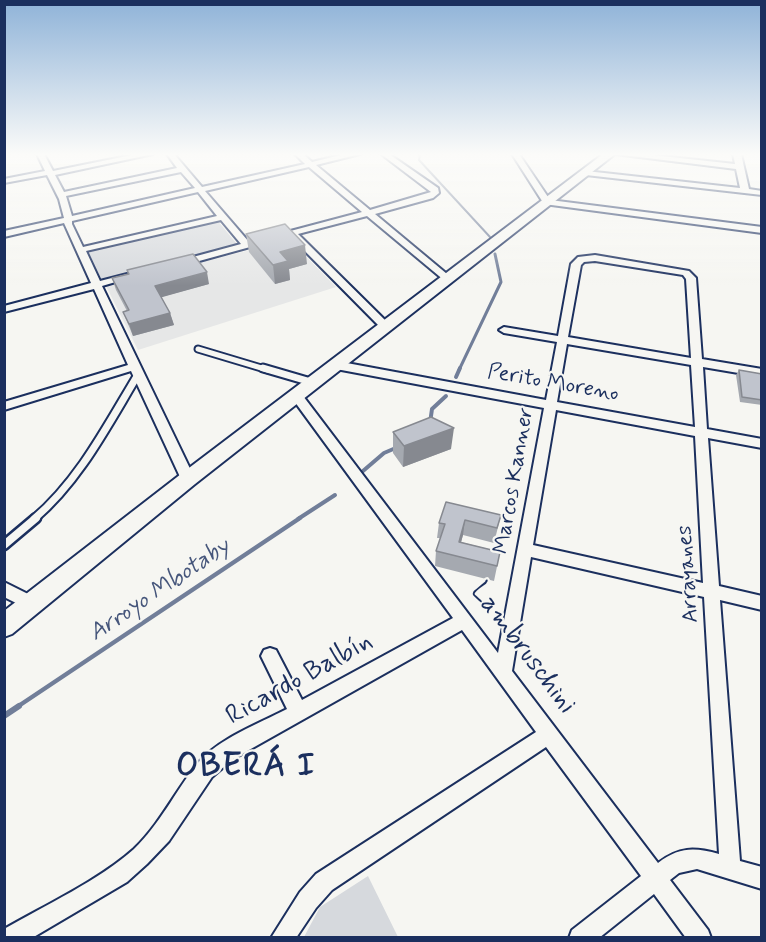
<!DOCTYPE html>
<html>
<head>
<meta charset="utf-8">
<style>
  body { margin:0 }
  #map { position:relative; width:766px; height:942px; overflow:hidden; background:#f6f6f2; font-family:Mynerve,sans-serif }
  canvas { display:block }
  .frame { position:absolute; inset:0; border:6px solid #1b2f5e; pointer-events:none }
</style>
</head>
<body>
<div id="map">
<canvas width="766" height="942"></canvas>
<div class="frame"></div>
</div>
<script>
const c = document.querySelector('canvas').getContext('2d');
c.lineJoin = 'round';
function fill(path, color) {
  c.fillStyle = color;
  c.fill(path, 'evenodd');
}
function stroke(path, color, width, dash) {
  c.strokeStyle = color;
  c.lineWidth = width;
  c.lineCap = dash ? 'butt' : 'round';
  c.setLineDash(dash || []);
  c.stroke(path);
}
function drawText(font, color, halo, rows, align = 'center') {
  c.font = font + ' Mynerve,sans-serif';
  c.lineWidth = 4.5;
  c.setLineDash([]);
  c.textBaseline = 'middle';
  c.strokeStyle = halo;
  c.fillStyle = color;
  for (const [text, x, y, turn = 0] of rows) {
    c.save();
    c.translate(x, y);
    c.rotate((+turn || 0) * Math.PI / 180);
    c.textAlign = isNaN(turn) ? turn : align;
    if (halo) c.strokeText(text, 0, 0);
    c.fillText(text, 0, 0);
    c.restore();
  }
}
fill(new Path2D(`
  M290,240L336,287L138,350L106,286Z`), '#e6e7e7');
fill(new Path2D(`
  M217,220L237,244L101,280L87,252Z
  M368,876L398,937H304L320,907Z`), '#d6d9dd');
stroke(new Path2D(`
  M420,154L419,160L490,237`), '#717e99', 2);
stroke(new Path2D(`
  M459,370L501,282L495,254`), '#717e99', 3);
stroke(new Path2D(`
  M456,377L460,368
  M430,423L432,409L446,396
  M363,471L384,453L398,447
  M298,519L335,495`), '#717e99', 4);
stroke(new Path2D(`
  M17,707L300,518`), '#717e99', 4.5);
stroke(new Path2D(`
  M4,716L19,706`), '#717e99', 6);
const laneFar2 = new Path2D(`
  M198,349L268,370`);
const laneFar1 = new Path2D(`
  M263,368L311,382
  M34,519C80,480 108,424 139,373`);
const lane = new Path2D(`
  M4,545L36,518`);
const street = new Path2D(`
  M37,154H44L53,171L137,154H153L55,175L64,192L177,168L167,154H174L202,187L305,164L295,154H303L312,162L345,154H360L316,165L370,210L431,192L381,154H389L438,188L439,193L433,198L375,214L453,279L445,281L367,216L298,234L390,325L391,327L386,330L382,329L290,236L181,266L176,263L178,261L241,244L221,220L86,251L100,281L131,273L136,276L102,286L195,479L188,484L181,479L131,371L4,410V402L128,365L94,289L4,312V306L91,283L64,223L4,237V231L64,218L59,199L47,175L4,183V179L45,171ZM309,167L362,212L249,242L205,191ZM181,172L195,188L72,216L66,196ZM198,192L217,216L83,247L72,224V221Z
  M512,154H519L550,200L762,227V233L544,204Z
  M615,154H643L735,164L733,154H741L749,189L762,191V195L586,175L582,173L586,171L740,188L736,169Z
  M595,255L689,271L696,278L702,359L762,369V377L703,367L707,429L762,439V448L708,438L719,586L762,596V610L720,600L740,861L762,867V889L697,869L679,873L670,880L708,930L711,938H686L654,894L599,938H569L572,930L641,876L546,747L332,890L316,908L296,938H271L300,892L316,874L536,732L462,630L233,759L212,777L169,841L147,864L127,882L32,938H4V929C44,906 101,879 134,849C160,824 175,792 197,764C219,738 258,724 287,709L261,656L264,650L270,648L276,650L302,700L453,618L292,398L290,395L292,392H300L498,653L544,408L336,369L330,365L336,361L546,400L557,342L504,333L499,330L504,327L558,336L571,264L578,257ZM595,261L683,275L686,279L691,358L568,337L581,265L584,262ZM567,344L691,365L695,427L557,402ZM556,410L695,436L703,583L533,545ZM531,557L704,597L719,854C694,847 679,847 658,863L512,671Z
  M4,582L38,599L40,604L38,609L32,611L4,597Z`);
const secondary = new Path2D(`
  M603,154H615L195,484L12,634L4,637V611L181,474Z`);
stroke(laneFar2, '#1b2f5e', 9);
stroke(laneFar1, '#1b2f5e', 11);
stroke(lane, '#1b2f5e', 13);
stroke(street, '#1b2f5e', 4);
stroke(secondary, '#1b2f5e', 4);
stroke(laneFar2, '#f6f6f2', 5);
stroke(laneFar1, '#f6f6f2', 7);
stroke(lane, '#f6f6f2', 8);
fill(street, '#f6f6f2');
fill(secondary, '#f6f6f2');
fill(new Path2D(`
  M246,234L307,264L289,269L290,280L275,284L249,252Z
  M127,270L209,284L161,297L170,313L174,325L133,336L123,312L127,311L116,290L112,278L128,274Z
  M739,370L762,374V405L740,402L736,375Z
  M393,432L451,449L403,467L393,453Z
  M501,515L494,543L463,535L461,542L500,552L494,581L435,566L436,551L440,538H437L439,523Z`), '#a5a9b0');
fill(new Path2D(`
  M305,245L307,264L289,269L290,280L275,284L273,265L280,252Z
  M207,272L209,284L159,298L155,286Z
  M170,313L174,325L133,336L129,324Z
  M454,428L451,449L403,467L404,446Z
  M465,520L463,535L457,557L459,542Z`), '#868990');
const building = new Path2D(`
  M285,224L305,245L280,252L288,261L273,265L246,234Z
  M193,254L207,272L155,286L170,313L129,324L123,312L129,310L112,278L129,274L127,270Z
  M739,370L762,374V400L742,397Z
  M431,417L454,428L404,446L393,432Z
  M446,502L501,515L497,528L465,520L459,542L500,552L497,566L436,551L445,524L439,523Z`);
fill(building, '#c0c4cd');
stroke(building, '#868990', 1.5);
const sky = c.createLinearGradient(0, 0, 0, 286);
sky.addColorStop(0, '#8fb3d8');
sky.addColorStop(0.54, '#fbfbf9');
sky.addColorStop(1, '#fbfbf900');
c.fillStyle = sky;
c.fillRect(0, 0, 766, 286);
drawText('22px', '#1b2f5e', '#f6f6f2', [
  ["Perito Moreno",553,384,10],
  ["Marcos Kanner",515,481,-80],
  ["Arrayanes",689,574,-94]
]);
drawText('italic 24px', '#46567b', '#f6f6f2', [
  ["Arroyo Mbotaby",160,591,-34]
]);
drawText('27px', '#1b2f5e', '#f6f6f2', [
  ["Lambruschini",522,649,53],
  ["Ricardo Balbín",300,680,-29]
]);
c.letterSpacing = '1.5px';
drawText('bold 33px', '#1b2f5e', '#f6f6f2', [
  ["OBERÁ I",246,768]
]);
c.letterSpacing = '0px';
</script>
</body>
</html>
